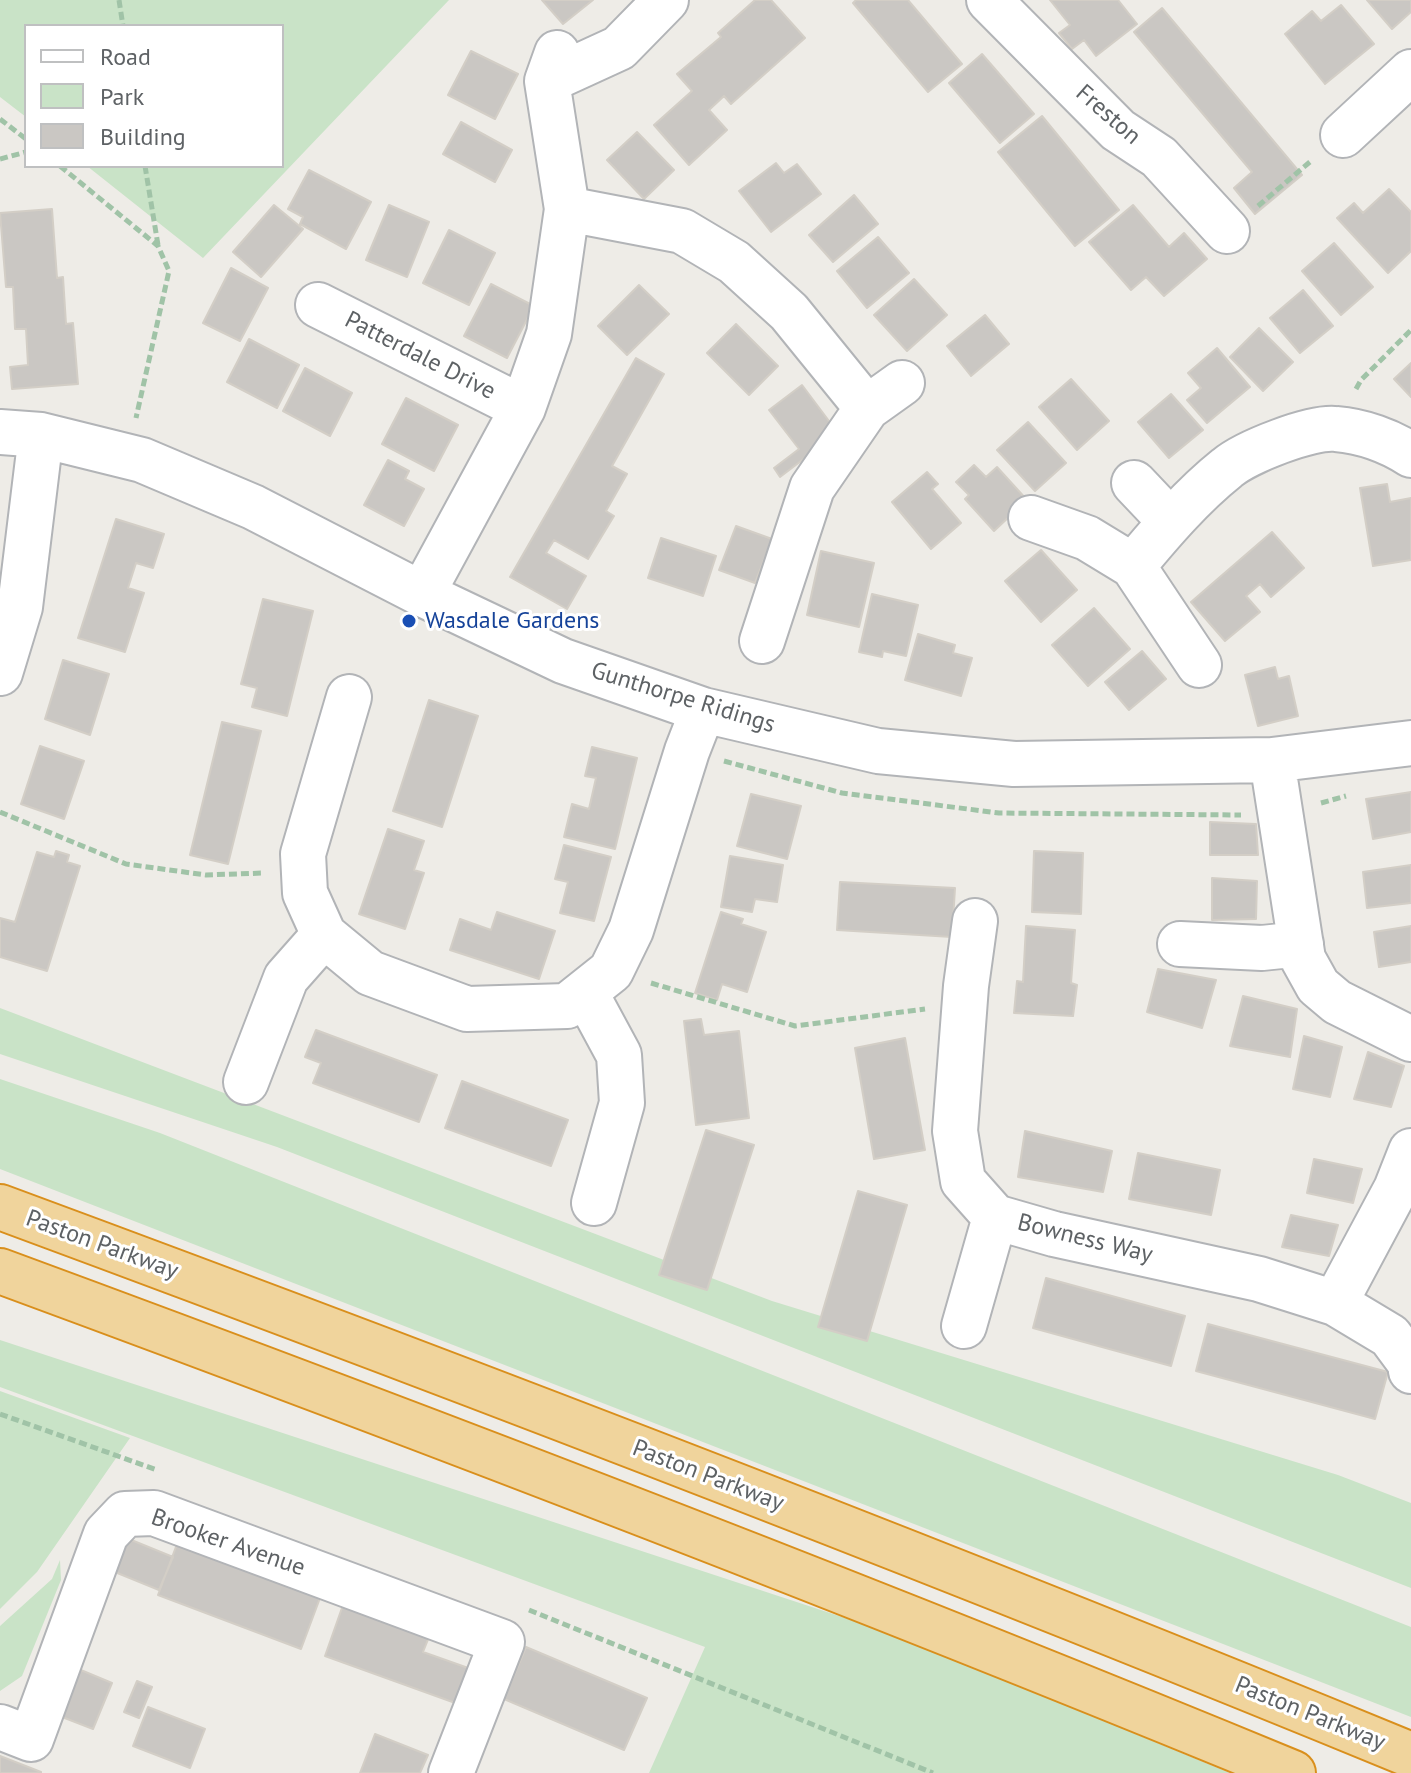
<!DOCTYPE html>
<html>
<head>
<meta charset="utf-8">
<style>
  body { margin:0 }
  #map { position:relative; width:1411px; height:1773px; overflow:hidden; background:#eeece7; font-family:"PT Sans",sans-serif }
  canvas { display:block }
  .legend { position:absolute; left:24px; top:24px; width:260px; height:144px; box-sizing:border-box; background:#fff; border:2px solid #bfc0c1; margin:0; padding:10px 14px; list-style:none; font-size:24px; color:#5e6265 }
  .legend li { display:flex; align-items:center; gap:16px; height:40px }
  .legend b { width:40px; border:2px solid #bfc0c1 }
</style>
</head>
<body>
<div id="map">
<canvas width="1411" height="1773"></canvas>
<ul class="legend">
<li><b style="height:10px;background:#fff"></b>Road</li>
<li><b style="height:22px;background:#c9e3c7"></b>Park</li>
<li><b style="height:22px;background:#cac7c3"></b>Building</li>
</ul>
</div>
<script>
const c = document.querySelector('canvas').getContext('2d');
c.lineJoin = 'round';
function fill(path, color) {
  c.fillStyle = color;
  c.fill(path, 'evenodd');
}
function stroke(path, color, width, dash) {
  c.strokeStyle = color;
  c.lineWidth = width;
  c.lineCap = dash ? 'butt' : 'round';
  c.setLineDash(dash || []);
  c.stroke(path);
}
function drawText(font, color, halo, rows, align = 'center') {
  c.font = font + ' "PT Sans",sans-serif';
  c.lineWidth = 6;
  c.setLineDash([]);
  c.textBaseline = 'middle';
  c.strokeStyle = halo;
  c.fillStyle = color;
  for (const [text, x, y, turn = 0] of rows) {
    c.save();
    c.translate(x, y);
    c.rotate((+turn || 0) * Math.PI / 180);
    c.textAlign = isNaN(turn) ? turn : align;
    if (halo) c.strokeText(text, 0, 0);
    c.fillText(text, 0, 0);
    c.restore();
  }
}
fill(new Path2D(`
  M0,0H449L203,258L87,166H282V26H26V117L0,97Z
  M0,1008L772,1301L1338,1475L1411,1503V1588L277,1147L0,1054Z
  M0,1079L160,1133L1411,1627V1717L0,1169Z
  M0,1340L900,1636L1230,1773H649L705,1647L0,1387Z
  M0,1391L130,1438L37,1572L0,1609Z
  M60,1560L61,1580L22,1676L0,1691V1626L52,1579Z`), '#c9e3c7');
const building = new Path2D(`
  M542,0H593L563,24Z
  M755,0H771L805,38L731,104L724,96L709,110L727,130L689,165L654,125L692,91L677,74L721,37L718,33Z
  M856,0H908L962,64L928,92L853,3Z
  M1050,0H1118L1137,24L1096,56L1084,40L1072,49L1059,33L1070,25Z
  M1367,0H1411V12L1392,29Z
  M1341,5L1374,44L1325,84L1285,34L1312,11L1321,21Z
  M1162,8L1302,175L1255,214L1234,188L1252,172L1134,32Z
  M471,51L518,74L495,119L448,95Z
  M982,54L1034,114L1000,143L949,83Z
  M1042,116L1119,210L1075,246L998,152Z
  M461,122L512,150L495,182L443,154Z
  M637,132L674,170L644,199L607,160Z
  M776,163L784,173L797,164L821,194L771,232L739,191Z
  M309,170L371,202L346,249L300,224L303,217L288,209Z
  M1389,189L1411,212V251L1388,273L1337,218L1354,203L1363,213Z
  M854,195L878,224L833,262L809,235Z
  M274,205L303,229L261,277L233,252Z
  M389,205L429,222L407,277L366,260Z
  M1133,205L1169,247L1184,233L1207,259L1164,296L1146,277L1131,290L1089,242Z
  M52,209L57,278L63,277L66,324L73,323L78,384L12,389L10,367L28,365L26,329H15L13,287H6L0,213Z
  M449,230L495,253L469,305L423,283Z
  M878,237L909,273L867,308L837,271Z
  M1334,243L1373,287L1341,315L1302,271Z
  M231,268L268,288L240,341L203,323Z
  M914,279L947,315L907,351L874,315Z
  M491,284L534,306L507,358L464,336Z
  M639,285L669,314L627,355L598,326Z
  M1303,290L1333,326L1300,353L1270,318Z
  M985,315L1009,344L971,376L947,346Z
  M736,324L778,366L749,395L707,353Z
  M1259,328L1293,362L1263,391L1230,357Z
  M249,339L299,365L277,408L227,382Z
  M1217,348L1250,387L1207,423L1187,400L1201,388L1188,373Z
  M636,358L664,374L612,466L627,474L606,511L614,516L588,559L554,540L546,553L586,576L567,609L510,577Z
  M1411,363V397L1394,379Z
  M305,368L352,393L330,436L283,411Z
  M1071,379L1109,421L1077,450L1039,407Z
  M802,385L838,433L780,477L774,468L799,449L769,410Z
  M1171,394L1203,430L1169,458L1138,422Z
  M406,398L458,425L434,471L382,444Z
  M1028,422L1066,463L1035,491L997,450Z
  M388,460L409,471L405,479L424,489L404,526L364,505Z
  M974,465L986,477L997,467L1027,500L994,531L965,499L969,495L956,482Z
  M927,472L938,484L932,489L961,523L931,549L892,502Z
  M1387,484L1390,502L1411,498V560L1373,566L1360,488Z
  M116,519L164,534L153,568L136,563L128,588L144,593L125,652L78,638Z
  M736,526L772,539L755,583L719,570Z
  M1272,532L1304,568L1271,597L1260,584L1246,596L1260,612L1225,641L1191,602Z
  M661,538L716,556L703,596L648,578Z
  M1041,550L1077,590L1041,622L1005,581Z
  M821,551L874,563L859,627L807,615Z
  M872,594L918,605L906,656L883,651L882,657L859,652Z
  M263,599L313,611L287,716L252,707L257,688L241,684Z
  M1094,608L1130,649L1088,686L1052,645Z
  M918,634L955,645L953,653L972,658L961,696L905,680Z
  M1142,651L1166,679L1129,710L1105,682Z
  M63,660L109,674L90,735L45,719Z
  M1275,667L1278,679L1289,676L1298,716L1258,726L1245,675Z
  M429,700L478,716L442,827L393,811Z
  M222,722L261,731L228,864L190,855Z
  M40,746L84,761L64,819L21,804Z
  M592,747L637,758L615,849L564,837L572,804L589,809L596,778L585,776Z
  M1411,792V832L1373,839L1366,799Z
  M751,794L801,806L787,859L737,846Z
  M1210,822L1256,824L1258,855H1210Z
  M388,829L424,841L414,870L424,873L405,929L359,914Z
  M564,845L611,857L594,921L560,913L568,882L555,879Z
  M56,851L69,855L67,862L80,866L47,971L0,957V918L15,922L37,852L54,857Z
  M1034,851L1083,853L1081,914L1032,912Z
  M730,856L783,865L777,902L755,899L752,912L721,907Z
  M1411,865V903L1367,908L1363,872Z
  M1212,878L1257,881L1256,919L1212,920Z
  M840,882L955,888L952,937L837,930Z
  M497,912L555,931L539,979L450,950L460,919L491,930Z
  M721,912L743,919L741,924L766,932L747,992L722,984L717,1000L695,993Z
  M1026,926L1075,930L1071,983L1077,985L1073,1016L1014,1013L1017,981L1023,982Z
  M1411,926V962L1379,967L1374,932Z
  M1158,969L1216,980L1202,1028L1147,1012Z
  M1243,996L1297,1009L1290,1057L1230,1046Z
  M701,1019L704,1035L739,1031L749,1118L696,1125L684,1021Z
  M316,1030L437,1075L419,1122L313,1083L321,1063L305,1057Z
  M1304,1036L1342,1047L1330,1097L1293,1089Z
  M905,1038L925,1150L874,1159L855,1048Z
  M1368,1052L1404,1066L1391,1107L1354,1099Z
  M462,1081L568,1120L551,1166L445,1128Z
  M706,1130L754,1145L707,1290L659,1275Z
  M1025,1131L1112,1151L1103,1192L1018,1177Z
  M1138,1153L1220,1170L1211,1215L1129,1199Z
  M1314,1159L1362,1169L1353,1203L1307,1193Z
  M858,1191L907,1205L867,1341L818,1327Z
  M1291,1215L1338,1225L1329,1256L1282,1247Z
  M1046,1278L1185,1316L1171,1366L1033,1328Z
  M1208,1324L1388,1372L1375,1419L1196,1371Z
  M124,1537L173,1557L159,1590L110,1570Z
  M177,1544L320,1598L301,1649L158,1595Z
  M343,1605L429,1637L423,1652L471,1669L458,1704L325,1656Z
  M526,1647L647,1698L624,1750L504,1699Z
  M76,1668L112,1683L93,1729L57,1715Z
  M137,1681L152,1687L139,1718L124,1712Z
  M148,1707L205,1729L190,1768L133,1746Z
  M375,1734L428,1755L420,1773H360Z
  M0,1756L41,1772V1773H0Z`);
fill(building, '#cac7c3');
stroke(building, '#d3cec6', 2);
const minor = new Path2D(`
  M989,0L1118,130L1159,157L1227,231
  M547,81L619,48L666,0
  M1343,135L1411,72
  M567,209L682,231L734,262L789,312L867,408
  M318,305L523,408
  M0,432L41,435L142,460L253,507L422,594L563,661L703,710L878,751L1014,764L1272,760L1411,743
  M1134,483L1170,521
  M1031,518L1087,538L1133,566L1199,665
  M1133,566C1162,531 1192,496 1227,468C1246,452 1312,426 1336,429C1362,431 1390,441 1411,455
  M422,594L523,408L549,334L567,209L547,81L557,53
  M762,641L812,488L867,408L902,383
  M0,673L20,607L41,435
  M349,697L303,854L305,893L324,935L370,973L467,1009L567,1006L611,971L631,930L687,751L703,710
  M1272,760L1303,959L1318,986L1337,1002L1411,1039
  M975,921L966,986L955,1131L963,1181L995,1217L1054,1234L1259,1279L1335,1303L1390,1336L1410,1363L1411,1371
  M1180,944L1262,948L1301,944
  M585,992L619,1055L622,1103L594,1203
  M246,1082L286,978L324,935
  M1335,1303L1396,1189L1411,1151
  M964,1326L995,1217
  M0,1727L31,1739L106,1534L125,1514L154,1513L502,1642L451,1773`);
const highway = new Path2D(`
  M0,1207C473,1382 944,1563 1411,1755
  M0,1271C434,1431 866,1597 1293,1773`);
stroke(minor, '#b2b4b7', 48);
stroke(highway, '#d98f1c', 48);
stroke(new Path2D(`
  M119,0L123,26
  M0,119L26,139
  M0,159L26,152
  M60,166L158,246L169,271L136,418
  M145,166L158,245
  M1258,206L1311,161
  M1356,389L1361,380L1411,330
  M724,761L842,793L999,813L1241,815
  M1321,803L1346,796
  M0,812L126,864L206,875L264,873
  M651,983L795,1026L925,1009
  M0,1414L157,1470
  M529,1610L933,1773`), '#a0c3a7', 5, [8, 4]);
stroke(minor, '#fff', 44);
stroke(highway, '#f0d49c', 44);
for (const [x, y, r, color] of [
  [409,621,8,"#1a4fb4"]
]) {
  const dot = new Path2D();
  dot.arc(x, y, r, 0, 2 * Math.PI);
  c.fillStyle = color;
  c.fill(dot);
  stroke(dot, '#fff', 3);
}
drawText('24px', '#5e6265', '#fff', [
  ["Freston",1108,115,41],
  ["Patterdale Drive",420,356,27],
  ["Gunthorpe Ridings",683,698,17],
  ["Bowness Way",1085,1239,14],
  ["Paston Parkway",102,1245,20],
  ["Paston Parkway",708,1476,21],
  ["Brooker Avenue",228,1543,19],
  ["Paston Parkway",1310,1714,22]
]);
drawText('24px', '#164399', '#fff', [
  ["Wasdale Gardens",425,621]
], 'left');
</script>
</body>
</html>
